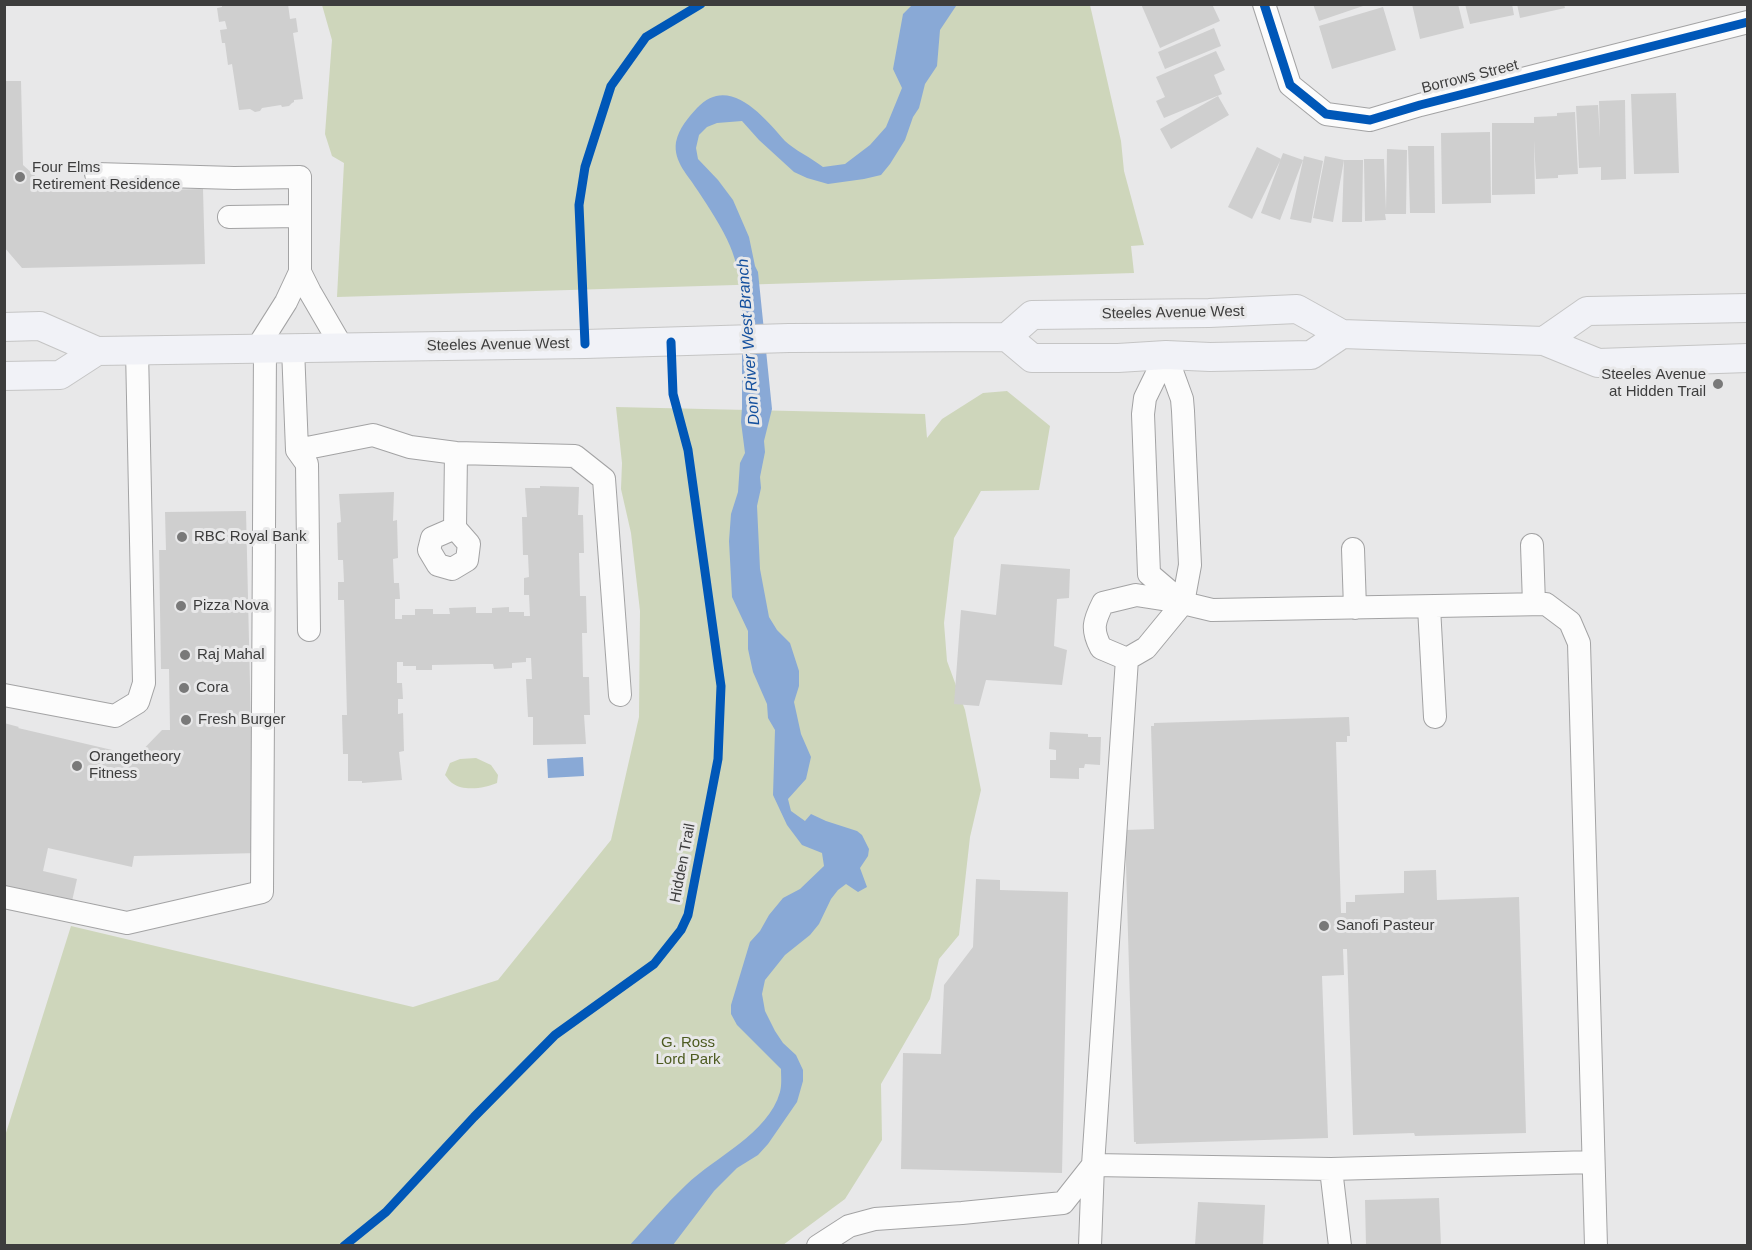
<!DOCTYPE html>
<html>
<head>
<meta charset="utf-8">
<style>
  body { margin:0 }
  #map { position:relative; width:1752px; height:1250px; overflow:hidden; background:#e8e8e9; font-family:Helvetica,sans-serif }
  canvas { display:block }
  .frame { position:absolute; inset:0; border:6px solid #3d3d3d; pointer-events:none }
</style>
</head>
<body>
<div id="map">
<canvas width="1752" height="1250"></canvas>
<div class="frame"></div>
</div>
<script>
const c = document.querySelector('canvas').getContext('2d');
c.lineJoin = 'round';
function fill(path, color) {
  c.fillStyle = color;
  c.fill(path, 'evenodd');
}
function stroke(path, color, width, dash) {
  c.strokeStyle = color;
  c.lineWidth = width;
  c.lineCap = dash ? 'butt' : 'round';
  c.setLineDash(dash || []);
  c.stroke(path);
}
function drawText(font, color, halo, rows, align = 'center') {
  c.font = font + ' Helvetica,sans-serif';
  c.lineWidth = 6;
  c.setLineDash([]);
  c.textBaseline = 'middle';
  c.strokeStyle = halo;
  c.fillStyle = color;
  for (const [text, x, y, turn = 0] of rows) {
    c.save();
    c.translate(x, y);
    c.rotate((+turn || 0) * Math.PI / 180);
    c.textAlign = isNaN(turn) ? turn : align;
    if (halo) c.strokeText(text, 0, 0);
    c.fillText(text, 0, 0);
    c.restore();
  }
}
fill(new Path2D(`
  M322,5H1090L1121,141L1124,171L1144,245L1131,246L1134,273L337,297L344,163L332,156L325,134L332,40Z
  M1007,391L1050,426L1039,490L981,491L954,538L944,623L947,661L965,710L981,790L970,837L959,935L939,959L930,999L881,1084L882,1140L845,1199L783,1245L5,1246V1136L71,926L413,1007L498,980L611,840L639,717L640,611L631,533L621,489L622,463L616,407L925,414L927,438L942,419L983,393Z
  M476,758L491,765L498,775L497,783C485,788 464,792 452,783C449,781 448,778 445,775L450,763L460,759Z`), '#ced6bb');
fill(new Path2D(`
  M912,5H959L956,6L940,30L937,66L925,84L919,108L913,117L905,140L890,164L881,175L864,179L828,184L807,178L794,172L759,140L742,121L717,123L707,127L699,135L696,148L698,159L718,180L733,200L749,237L755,266L758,272L772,409L764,441L765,452L760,477L761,488L757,506L760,569L769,617L777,630L790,643L799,671V686L794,702L801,734L811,757L806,779L788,799L791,811L805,821L811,814L826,821L857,831L862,835L869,849L868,856L860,868L867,887L858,892L846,884L838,890L831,899L819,924L810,935L785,955L765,980L762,994L765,1011L775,1031L783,1043L796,1055L803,1070V1081L797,1102L768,1144L758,1155L737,1168L714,1191L673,1245L629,1246C648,1225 666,1204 686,1185C715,1157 768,1134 780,1092C782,1084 781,1077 781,1069L737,1025L731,1014V1005L750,942L760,931L769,915L783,898L800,889L824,866L822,853L802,845L787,825L773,795L775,730L768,718L767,704L753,672L748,649V631L732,597L729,541L731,514L738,492L740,463L745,453L741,422L742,408V290C739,275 736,260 730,246C723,229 708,206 698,191C689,176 673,162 676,142C679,128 688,118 697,108C729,73 765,118 785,141C793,149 813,159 823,167L845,164L870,145L886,127L902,88L893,69L903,14Z
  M583,757L584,776L548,778L547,759Z`), '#89a9d6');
fill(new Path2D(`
  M222,4H288L290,19L296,18L298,32L293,33L303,99L294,100V102L292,103L289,106L282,107L281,105L262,108L260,111L255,112L250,109L239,110L232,64L228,65L225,43H222L220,30L227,29L225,21L219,22L217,8L222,7Z
  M1141,4H1212L1220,21L1160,48Z
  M1313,4H1366V5L1319,21Z
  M1412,4H1458L1464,28L1420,39Z
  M1465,4H1512L1514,15L1470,24Z
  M1517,4H1564L1565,8L1520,18Z
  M1383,7L1396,50L1332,69L1319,26Z
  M1214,28L1221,46L1165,69L1158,52Z
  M1216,51L1225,70L1214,75L1222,94L1164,118L1156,101L1165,97L1156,77Z
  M4,81H21L23,165L53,192L203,189L205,264L22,268L4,247Z
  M1676,93L1679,173L1634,174L1631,94Z
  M1218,96L1229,115L1171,149L1160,129Z
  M1625,100L1626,179L1601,180V167L1579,168L1576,106L1598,105L1600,138L1599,101Z
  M1575,112L1578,174L1558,175V178L1536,179L1534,140L1535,194L1492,195V123H1534V117L1557,116V113Z
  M1490,132L1491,203L1442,204L1441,133Z
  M1408,146H1434L1435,213H1410Z
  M1257,147L1281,159L1252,219L1228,207Z
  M1387,149L1407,150L1406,214H1385L1386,220L1365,221L1364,159H1384L1386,211Z
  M1283,153L1303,160L1280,220L1261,213Z
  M1304,156L1323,161L1311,223L1290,219Z
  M1325,156L1344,160L1333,222L1313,218Z
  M1344,160H1363L1362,222H1342Z
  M540,486L579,487L578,515H583L584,553H579L580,596H586L587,633H582L583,677H589L590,715H584L586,744L533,745V717H528L526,679H532L531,658H526V662L512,663V668L494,669L493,664H483L432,665V670H416V666H403V662H397V683H402L403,699H398V714L403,713L404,751L399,752L402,780L362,783V781H348V754H343L342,715H347L344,600H338V582H344L343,560H338L337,523L341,522L339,494L394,492L393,521L397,520L398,558L393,559L394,583H399L400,599H395V619H402V615H415V609H433V614H450L449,608L476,607V613H492V608L509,607V612H524V616H530L529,595H524V578L529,577L528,555H523L522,517H527L525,488H540Z
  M246,511L251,728H255L258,853L134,856L132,867L48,848L43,871L77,879L70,910L4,895V723L19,727L18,728L125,753L131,762L162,730H170L169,669H161L159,550H166L165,512Z
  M1001,564L1070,569L1069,598L1057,599L1054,646L1067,650L1062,685L986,680L979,706L954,704L961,610L996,615Z
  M1349,717L1350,736H1347V742H1336L1341,913H1346V902H1355V895L1404,893V871L1436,870L1437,900L1519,897L1526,1133L1415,1136L1414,1133L1353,1135L1347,949H1343L1344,975L1322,976L1328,1138L1136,1144V1142H1134L1125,830L1154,829L1151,726H1154V723Z
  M1050,732L1088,734V737H1101L1100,765L1085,764L1084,768H1079V779L1050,778V760H1056V750L1049,749Z
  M976,879L1000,880V890L1068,892L1062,1173L901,1169L903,1053L941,1054L944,985L973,947Z
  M1439,1198L1441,1245H1366L1365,1200Z
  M1198,1202L1265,1205L1263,1245H1195Z`), '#cfcfcf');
const minor = new Path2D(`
  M1264,4L1290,85L1326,114L1370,120L1420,105L1748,22
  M96,174L234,178L300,177V272L286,302L257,348
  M229,217L300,216
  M300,272L310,292L342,347
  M293,348L297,450L373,435L410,447L456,453L575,456L604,479L620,695
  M1166,355L1145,398L1143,414L1149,574L1183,603
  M1166,355L1182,399L1183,411L1190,565L1183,603
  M297,450L307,464L309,630
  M455,528L432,538L429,550L438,565L452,569L467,560L469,544L455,528L456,453
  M1532,545L1534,604
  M1353,549L1355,608
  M1429,607L1435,717
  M1127,659L1101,648C1091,629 1094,621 1103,603L1136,595L1181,602
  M4,695L115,716L138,702L144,683L137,350
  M4,897L127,923L262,892L265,348
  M1093,1165L1331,1169L1593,1162
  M1331,1169L1340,1246
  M818,1246L849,1226L875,1219L962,1213L1063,1203L1093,1165
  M1090,1246L1093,1165L1127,659L1146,648L1183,603L1212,610L1546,604L1570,622L1579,643L1596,1246`);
const major = new Path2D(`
  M4,327L40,326L97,351L585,344L789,338L1007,337L1032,358H1118L1166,355L1210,357L1311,355L1342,334
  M1007,337L1032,315L1209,313L1297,309L1342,334L1544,341L1598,363L1748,358
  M1544,341L1587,311L1748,308
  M4,376L60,375L97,351`);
stroke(minor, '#a3a3a4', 24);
stroke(major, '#c5c5c5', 30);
stroke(minor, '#fcfcfc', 22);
stroke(major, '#f1f2f7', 28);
stroke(new Path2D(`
  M1264,4L1290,85L1326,114L1370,120L1420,105L1748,22
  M585,344L579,205L585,167L611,86L646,37L701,4
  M344,1246L386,1212L474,1117L555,1035L654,964L681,930L688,915L718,759L721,686L688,450L673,394L671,342`), '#0057b8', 9);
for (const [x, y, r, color] of [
  [20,177,6,"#797979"],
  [1718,384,6,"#797979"],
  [182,537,6,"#797979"],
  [181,606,6,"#797979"],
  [185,655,6,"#797979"],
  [184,688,6,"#797979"],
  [186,720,6,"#797979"],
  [77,766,6,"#797979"],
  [1324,926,6,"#797979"]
]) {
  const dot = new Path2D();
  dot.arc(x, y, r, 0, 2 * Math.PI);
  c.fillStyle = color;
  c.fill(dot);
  stroke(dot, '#e8e8e9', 2);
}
drawText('15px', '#3d3d3d', '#e8e8e9', [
  ["Borrows Street",1470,77,-14],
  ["Steeles Avenue West",1173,313,-1],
  ["Steeles Avenue West",498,345,-1],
  ["Hidden Trail",683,863,-79]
]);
drawText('15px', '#3d3d3d', '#e8e8e9', [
  ["Four Elms",32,168],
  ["Retirement Residence",32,185],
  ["Steeles Avenue",1706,375,"right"],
  ["at Hidden Trail",1706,392,"right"],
  ["RBC Royal Bank",194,537],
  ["Pizza Nova",193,606],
  ["Raj Mahal",197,655],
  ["Cora",196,688],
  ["Fresh Burger",198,720],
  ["Orangetheory",89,757],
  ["Fitness",89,774],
  ["Sanofi Pasteur",1336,926]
], 'left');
drawText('15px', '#4d5b21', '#e8e8e9', [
  ["G. Ross",688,1043],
  ["Lord Park",688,1060]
]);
drawText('italic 16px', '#14509e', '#e8e8e9', [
  ["Don River West Branch",749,342,-94]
]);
</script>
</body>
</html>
